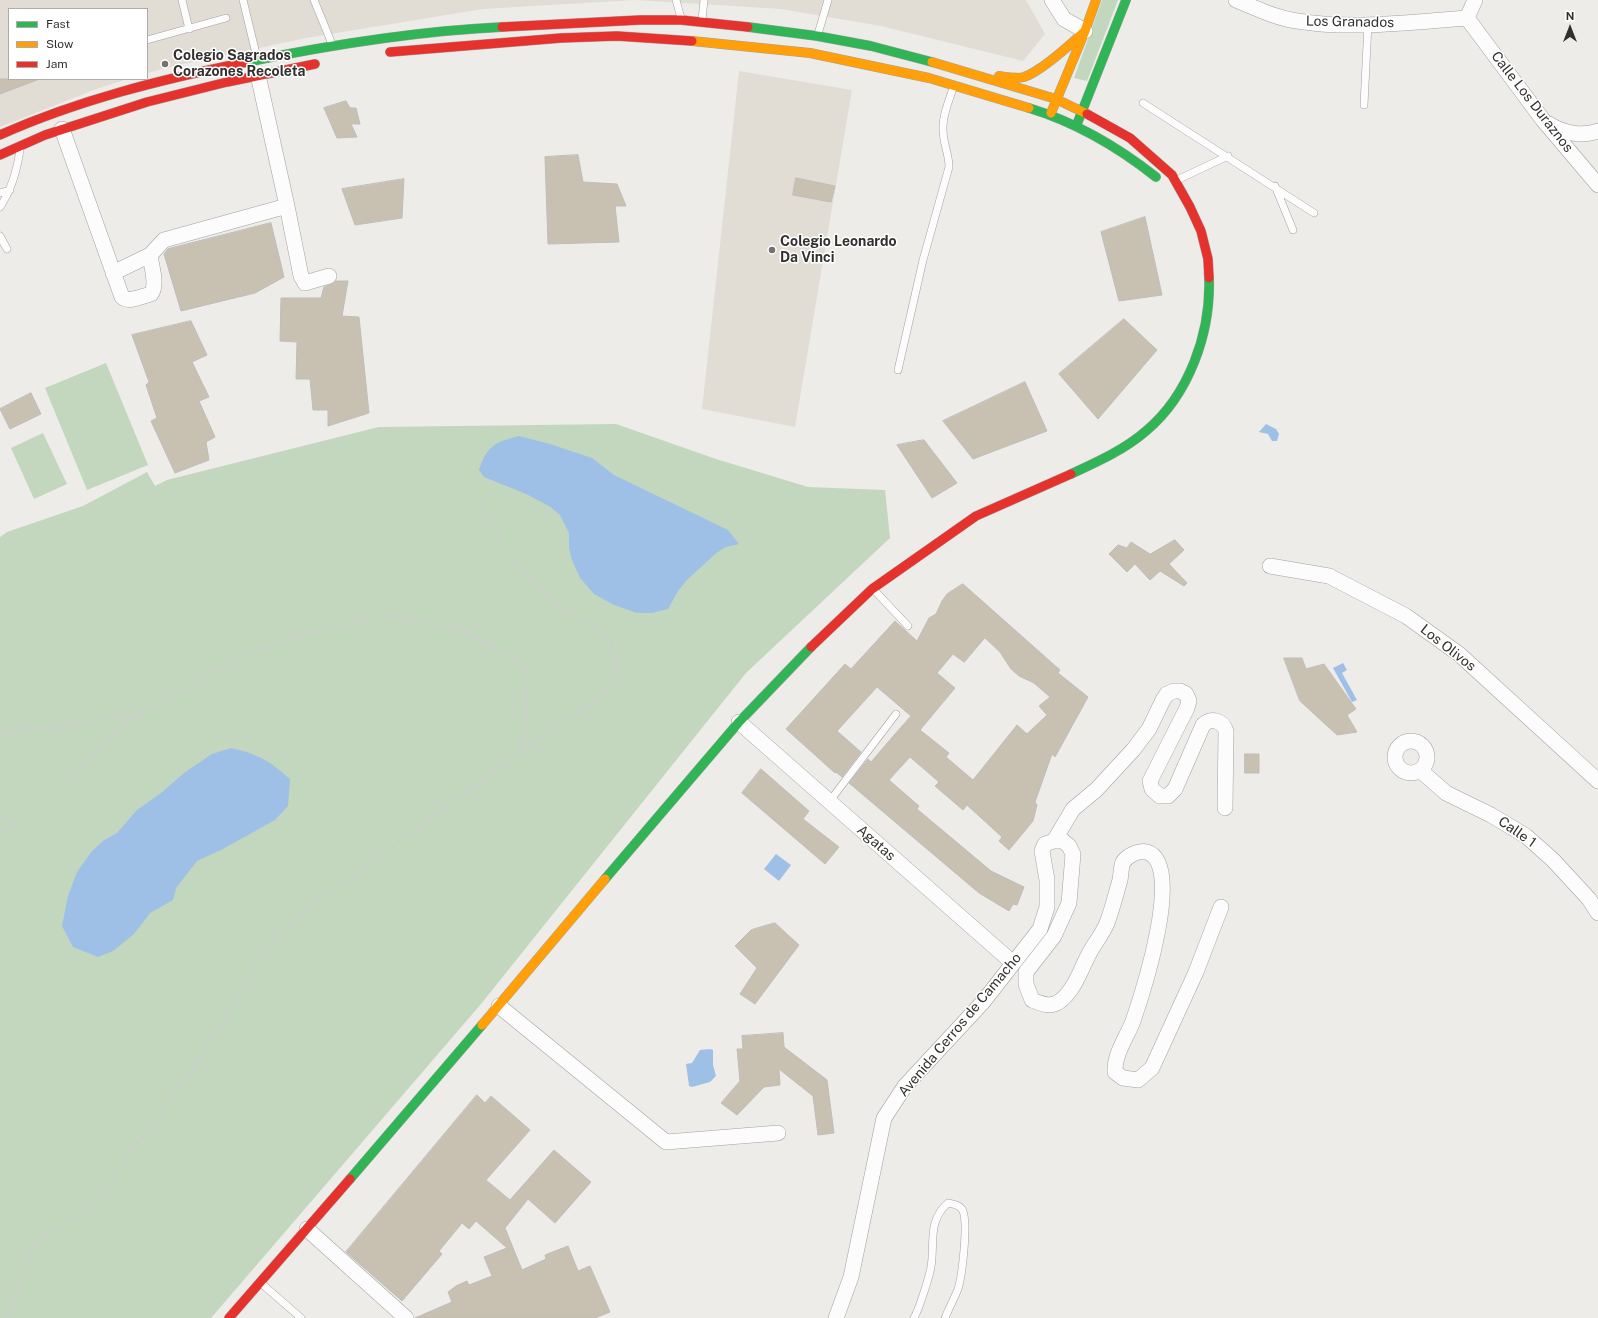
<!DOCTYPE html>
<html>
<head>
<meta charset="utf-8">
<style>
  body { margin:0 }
  #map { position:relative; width:1598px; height:1318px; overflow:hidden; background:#edece9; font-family:"Public Sans",sans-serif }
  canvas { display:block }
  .legend { position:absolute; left:8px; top:8px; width:140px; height:72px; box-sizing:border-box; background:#fff; border:1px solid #adacab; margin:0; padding:5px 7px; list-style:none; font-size:12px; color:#32302e }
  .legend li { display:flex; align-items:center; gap:8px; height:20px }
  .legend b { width:20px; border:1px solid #adacab }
  .north { position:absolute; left:1550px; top:8px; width:40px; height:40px; -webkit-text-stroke:3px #fff; paint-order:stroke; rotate:0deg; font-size:11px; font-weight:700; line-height:16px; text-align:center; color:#32302e }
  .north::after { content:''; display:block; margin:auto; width:14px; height:18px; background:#32302e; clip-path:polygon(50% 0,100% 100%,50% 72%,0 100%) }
</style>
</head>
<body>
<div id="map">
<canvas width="1598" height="1318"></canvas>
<ul class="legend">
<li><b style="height:5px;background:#30b455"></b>Fast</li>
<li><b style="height:5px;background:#ff9f0a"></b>Slow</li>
<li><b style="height:5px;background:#e5322d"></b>Jam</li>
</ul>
<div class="north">N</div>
</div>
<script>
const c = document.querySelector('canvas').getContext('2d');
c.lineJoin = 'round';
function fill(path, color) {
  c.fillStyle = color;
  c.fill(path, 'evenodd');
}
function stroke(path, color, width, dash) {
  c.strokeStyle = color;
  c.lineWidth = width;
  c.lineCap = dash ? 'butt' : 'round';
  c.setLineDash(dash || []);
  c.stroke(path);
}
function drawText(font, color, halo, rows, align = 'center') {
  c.font = font + ' "Public Sans",sans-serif';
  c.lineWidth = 3;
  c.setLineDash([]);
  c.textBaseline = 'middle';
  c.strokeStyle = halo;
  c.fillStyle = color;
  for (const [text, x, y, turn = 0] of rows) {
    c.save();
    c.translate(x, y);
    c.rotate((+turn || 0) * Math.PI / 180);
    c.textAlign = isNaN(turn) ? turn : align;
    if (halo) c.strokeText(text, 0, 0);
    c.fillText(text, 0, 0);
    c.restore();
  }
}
fill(new Path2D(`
  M0,0H1026L1045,34L1023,61L881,26L781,9L635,0L483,9L306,38L170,67L147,73V9H9V79H128L99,88L0,127Z
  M739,71L852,90L795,427L702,409Z`), '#e1ddd5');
fill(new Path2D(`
  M1102,0H1118L1087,81L1074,78Z
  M106,363L148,465L87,490L45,388Z
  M616,424L716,459L808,487L885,490L890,538L746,673L481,1004L211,1318H0V537L7,532L83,506L147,472L155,486L167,480L379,427Z
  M43,433L67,484L34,499L11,448Z`), '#c2d7be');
fill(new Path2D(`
  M1266,424L1276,429L1279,434L1277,441H1272L1268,434L1259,432Z
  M519,436L550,444L592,458L614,475L728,530L739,544L726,547L715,554L687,580L678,591L668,609L652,613H637L614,605L594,594L580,578L572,560L569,548V533L560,515L549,506L526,494L484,477L479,470C487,445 496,442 519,436Z
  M1343,663L1347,670L1342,673L1357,700L1352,702L1333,668Z
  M231,748C258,754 270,761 290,779L288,806L275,820L221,850L197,861L176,888L173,900L150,913L134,934L113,951L98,957L73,947L62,926L68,896L77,872L92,851L103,841L117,833L137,810L161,793L184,773L212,754Z
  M776,854L791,865L779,881L764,869Z
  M710,1049L713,1050V1065L716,1076L710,1082L692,1087L689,1086L686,1064L692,1063L700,1050Z`), '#9fc0e6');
const building = new Path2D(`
  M0,79H36L37,80L0,94Z
  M346,101L350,108H356L360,124H351L357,137L337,138L324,108Z
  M578,155L583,182L617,184L626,206H615L619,242L548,244L545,157Z
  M796,178L835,186L831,202L793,195Z
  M404,179L402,218L355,225L342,189Z
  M1145,217L1162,295L1119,301L1101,232Z
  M271,223L284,277L255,293L181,311L164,254L168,249Z
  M336,281H348L342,316L359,317L369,413L328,426V410H313L310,379H296L297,342L280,341L281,298H321L324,287L332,284Z
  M1124,319L1157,350L1098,419L1059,374Z
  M191,321L207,355L192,362L209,397L199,401L215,437L206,442L209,460L175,473L151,421L157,418L146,385L149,382L132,335Z
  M1025,382L1047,431L973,459L943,421Z
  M31,393L41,414L10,429L0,409Z
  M924,440L957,483L932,498L897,445Z
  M1175,540L1184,550L1169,564L1187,583L1184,586L1160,571L1150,580L1135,564L1127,572L1109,554L1118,545L1127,548L1131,542L1150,554Z
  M963,584L1060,670L1058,673L1088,697L1055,757L1052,754L1035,802L1037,805L1033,821L1009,850L999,841L1002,837L967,805L963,810L935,786L939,782L910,757L889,780L919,806L917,809L991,871L1024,887L1017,905L1013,904L1009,911L979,893L849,783L868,759L871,762L895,734L911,716L877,687L837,731L861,752L842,777L836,772L835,773L786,729L845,664L851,669L895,621L917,641L929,618L936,614L942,601L947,594ZM985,638L1000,652L1011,669L1019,676L1034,683L1050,697L1039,706L1047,715L1027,734L1017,725L973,780L946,757L949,753L920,730L955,688L937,673L953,654L964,662Z
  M1284,658H1302L1306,669L1324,664L1356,709L1347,715L1357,732L1337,735L1300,701Z
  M1245,754H1259V773H1245Z
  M761,769L809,811L803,819L839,847L825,864L742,793Z
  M775,923L799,945L755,1004L740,994L757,968L735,946L751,930Z
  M783,1033L784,1047L827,1080L834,1133L818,1135L813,1096L779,1069L780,1085L764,1087L737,1115L721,1103L740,1081L737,1049H743L742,1036Z
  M477,1095L485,1103L491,1096L530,1130L486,1180L510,1200L554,1150L591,1182L555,1223L528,1199L505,1228L522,1270L546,1259L545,1255L568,1246L578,1271L590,1266L610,1312L595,1318H415L452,1302L448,1292L456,1286L467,1281L469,1285L492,1276L484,1257L507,1248L476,1221L469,1229L462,1223L439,1251L442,1254L402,1301L346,1252Z`);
fill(building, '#c8c1b2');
stroke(building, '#bebdbb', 1);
const lane = new Path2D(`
  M182,0L189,29
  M243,0L257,58
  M314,0L332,44
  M676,0L681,18
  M702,20L704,0
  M818,34L828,0
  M147,40L226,18
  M1143,103L1314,213
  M1364,105L1368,24
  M1177,180L1228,156
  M1275,186L1293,230
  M0,193L10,190
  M0,207C12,189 17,171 20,150
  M0,236L7,249
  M898,370L923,260L949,167C949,154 943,143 943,130C942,116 949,101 953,88
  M874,590L908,626
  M829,802L896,714
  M262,1284L301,1318
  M914,1318C919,1309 929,1278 931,1267C935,1244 927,1221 948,1203C953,1204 958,1204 962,1209C969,1220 962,1276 958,1289C954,1299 949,1308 945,1318`);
const street = new Path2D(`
  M1052,0L1064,19L1085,31
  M1236,0C1256,8 1275,18 1297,21C1352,30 1411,22 1467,18
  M1467,18L1543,120L1598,185
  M1467,18L1475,0
  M258,75L287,206L301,276L305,283L329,276
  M1549,124C1563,133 1582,137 1598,131
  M62,129L122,297C129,303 142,296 151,294C158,285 151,265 150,255
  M113,273L150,255L164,240L287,206
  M1270,566L1329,576L1406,616L1459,654L1598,781
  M739,722L1013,963
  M1395 757a16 16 0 1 1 32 0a16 16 0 1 1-32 0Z
  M1421,771L1446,793L1491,815L1526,836L1553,860L1589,899L1598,913
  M1054,841L1073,809L1096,790L1133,750L1149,729L1163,700L1167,694L1174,691H1180L1186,694L1189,701L1187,708L1150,781L1152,789L1160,796H1168L1175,789L1203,725C1211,717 1222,720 1226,731L1225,808
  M499,1006L666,1142L778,1133
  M307,1229L406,1318
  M836,1318L851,1277L884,1118L905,1086L983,1002L1040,929L1047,907V880L1042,851L1045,844L1054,841H1063L1069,846L1073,854L1069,903L1054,936L1026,972V984L1032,1000C1042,1004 1051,1008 1060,1001C1075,990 1081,968 1090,952C1095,943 1103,933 1107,923C1112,910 1116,894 1120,880C1121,875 1121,867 1123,862C1128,855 1139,850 1147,852C1185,864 1142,995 1133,1021C1127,1037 1114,1054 1115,1072L1123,1078L1138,1080L1152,1068L1196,972L1221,907`);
const fast = new Path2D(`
  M748,27L817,36L871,46L932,62
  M247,62C330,45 416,31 502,27
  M1029,108C1075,122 1118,147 1156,177
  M1077,124L1126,0
  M1071,474C1097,462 1124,450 1146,431C1189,395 1211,333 1209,278
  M605,879L739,722L811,647
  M350,1179L482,1025`);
const slow = new Path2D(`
  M692,41L810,53L929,78L1029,108
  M932,62L1056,99L1087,114
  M999,76C1007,77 1016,79 1024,77C1042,71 1071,44 1085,31
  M1051,113L1085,31L1096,0
  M482,1025L605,879`);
const jam = new Path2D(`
  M502,27L640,20H681L748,27
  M390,52L561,38L617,36L692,41
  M1087,114L1130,138L1172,175L1190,207L1201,231L1208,259L1209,278
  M0,135C78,100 163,79 247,62
  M0,155L45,135L147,102L227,82L315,64
  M811,647L872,589L976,516L1071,474
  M229,1318L350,1179`);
stroke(lane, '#a3a2a0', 8);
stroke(street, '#a3a2a0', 16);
stroke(fast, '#a3a2a0', 10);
stroke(slow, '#a3a2a0', 10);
stroke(jam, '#a3a2a0', 10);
stroke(new Path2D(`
  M473,489L502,545L549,599L612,639L617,682L574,716L520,751
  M0,733L134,716
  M0,836L135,716L221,667L292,636L385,616L461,629L525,667L527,711L520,752L276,933L205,1053L112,1179L75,1215L28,1251L10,1312L5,1318`), '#cdcdcd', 2.5, [3, 3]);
stroke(lane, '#fcfcfc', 7);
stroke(street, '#fcfcfc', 15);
stroke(fast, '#30b455', 9);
stroke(slow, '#ff9f0a', 9);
stroke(jam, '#e5322d', 9);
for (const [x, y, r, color] of [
  [165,64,4,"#73726f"],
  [772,250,4,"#73726f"]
]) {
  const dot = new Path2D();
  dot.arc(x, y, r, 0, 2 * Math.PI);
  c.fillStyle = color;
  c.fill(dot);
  stroke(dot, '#fff', 1.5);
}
drawText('14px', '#32302e', '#fff', [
  ["Los Granados",1350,22,1],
  ["Calle Los Duraznos",1532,102,52],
  ["Los Olivos",1448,648,38],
  ["Calle 1",1517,832,35],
  ["Agatas",876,843,41],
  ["Avenida Cerros de Camacho",960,1025,-50]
]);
drawText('bold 14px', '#32302e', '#fff', [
  ["Colegio Sagrados",173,56],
  ["Corazones Recoleta",173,72],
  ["Colegio Leonardo",780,242],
  ["Da Vinci",780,258]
], 'left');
</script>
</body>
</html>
